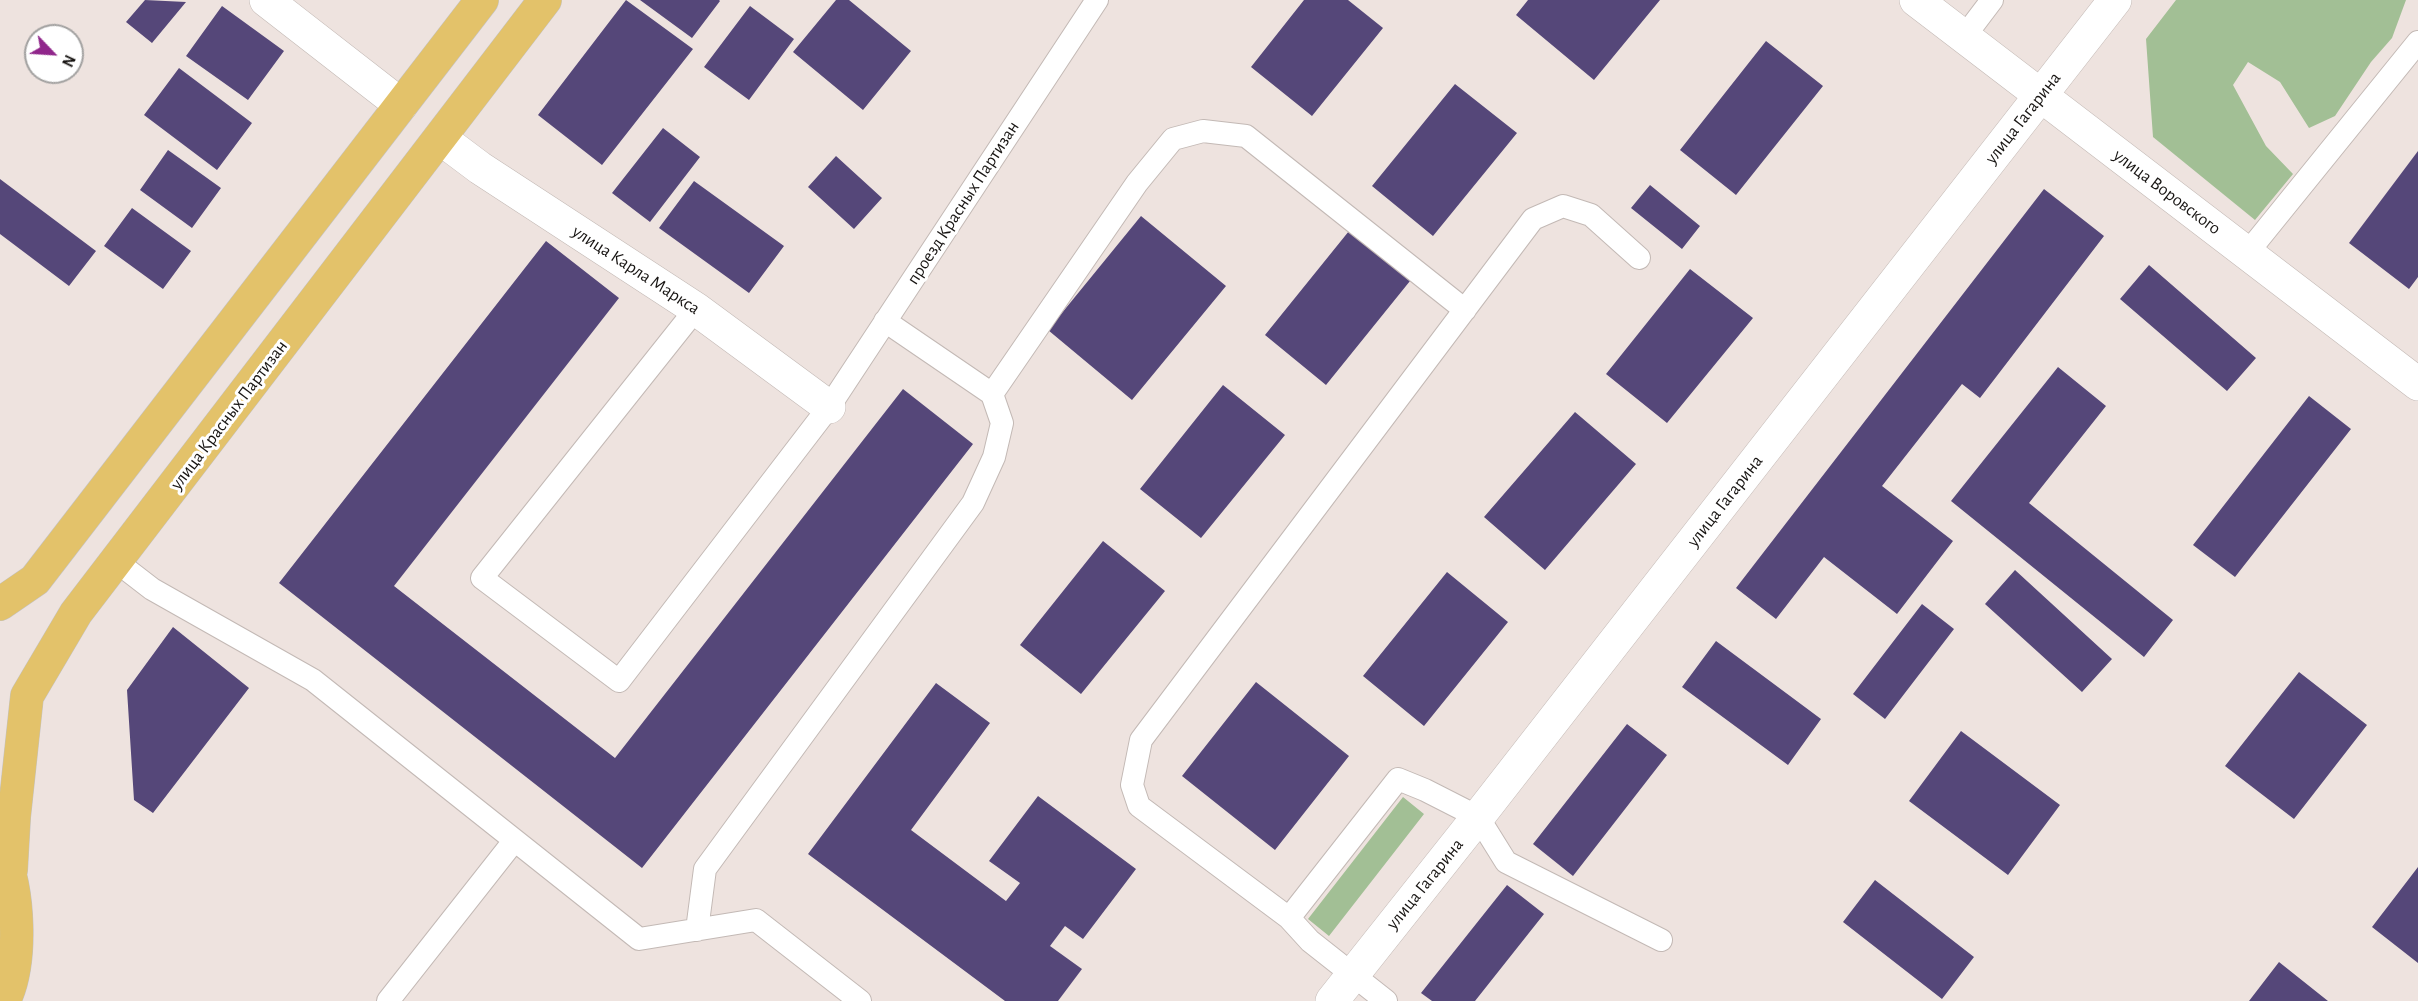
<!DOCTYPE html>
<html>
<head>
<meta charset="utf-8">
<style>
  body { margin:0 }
  #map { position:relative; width:2418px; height:1001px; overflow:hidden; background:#eee3df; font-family:"Alegreya Sans",sans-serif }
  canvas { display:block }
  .north { position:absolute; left:24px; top:24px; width:60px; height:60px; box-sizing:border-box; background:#fff; border:2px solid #a2a1a0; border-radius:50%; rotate:115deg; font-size:16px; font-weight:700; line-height:24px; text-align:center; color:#171412 }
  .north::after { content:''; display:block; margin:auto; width:21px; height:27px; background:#90268b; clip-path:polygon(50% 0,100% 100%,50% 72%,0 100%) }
</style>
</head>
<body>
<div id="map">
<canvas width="2418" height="1001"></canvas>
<div class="north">N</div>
</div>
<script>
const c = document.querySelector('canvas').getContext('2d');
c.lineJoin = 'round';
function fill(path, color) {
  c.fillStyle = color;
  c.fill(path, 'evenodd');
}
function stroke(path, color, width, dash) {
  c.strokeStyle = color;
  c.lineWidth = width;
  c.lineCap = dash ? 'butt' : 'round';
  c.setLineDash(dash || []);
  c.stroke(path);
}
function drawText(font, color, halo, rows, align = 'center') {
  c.font = font + ' "Alegreya Sans",sans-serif';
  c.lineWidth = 6;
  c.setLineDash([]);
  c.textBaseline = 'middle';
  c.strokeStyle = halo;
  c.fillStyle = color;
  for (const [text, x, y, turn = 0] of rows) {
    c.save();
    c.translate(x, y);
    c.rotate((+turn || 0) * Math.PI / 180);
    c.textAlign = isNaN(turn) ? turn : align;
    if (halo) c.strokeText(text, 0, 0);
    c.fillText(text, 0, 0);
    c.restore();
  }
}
fill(new Path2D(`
  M2176,0H2406L2392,38L2371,62L2335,116L2309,128L2280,82L2248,62L2233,85L2266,146L2293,174L2255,220L2153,137L2146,39Z
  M1403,797L1424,814L1329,936L1308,919Z`), '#a2bf95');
fill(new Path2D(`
  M145,0L186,2L152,43L126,22Z
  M626,0L693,49L602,165L538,115Z
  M640,0H719L720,1L692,38Z
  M836,0H849L911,51L863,110L793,52Z
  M1304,0H1348L1383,28L1312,116L1251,67Z
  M1528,0H1660L1594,80L1516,15Z
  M222,6L284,51L248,100L186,56Z
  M750,6L794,39L749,100L704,67Z
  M1766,41L1823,86L1736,195L1680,150Z
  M179,68L252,123L217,170L144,115Z
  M1455,84L1517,133L1433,236L1372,186Z
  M663,128L700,157L650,222L612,193Z
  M168,150L221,188L192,228L140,190Z
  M2418,151V277L2409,289L2349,243Z
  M836,156L882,198L854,229L808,187Z
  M0,179L96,251L69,286L0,234Z
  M694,181L784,246L749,293L659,228Z
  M1650,185L1700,226L1682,249L1631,208Z
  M2044,189L2104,236L1980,398L1962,384L1882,486L1953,541L1897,614L1824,557L1776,619L1736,588Z
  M132,208L191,251L163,289L104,246Z
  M1141,216L1226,286L1132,400L1048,330Z
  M1349,231L1410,281L1326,385L1265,335Z
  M546,241L619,298L394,586L615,758L903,389L973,444L642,868L279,583Z
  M2149,265L2256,358L2227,391L2120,299Z
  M1690,269L1753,318L1667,423L1606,374Z
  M2058,367L2106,406L2029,503L2173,620L2144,657L1951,501Z
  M1223,385L1285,435L1201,538L1140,489Z
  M2309,396L2351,429L2235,577L2193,545Z
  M1575,412L1636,464L1545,570L1484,517Z
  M1103,541L1165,591L1081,694L1020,645Z
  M2015,570L2112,659L2082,692L1985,604Z
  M1447,572L1508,622L1424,726L1363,676Z
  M1922,604L1954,629L1885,719L1853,694Z
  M173,627L249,688L153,813L134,800L127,690Z
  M1716,641L1821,719L1788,765L1682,687Z
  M2299,672L2367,725L2294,819L2225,766Z
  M1256,682L1349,756L1275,850L1182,776Z
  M936,683L990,723L911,830L1006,901L1020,883L989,861L1038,796L1136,869L1083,939L1065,926L1050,946L1082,969L1058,1001H1005L808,854Z
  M1627,724L1667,755L1573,876L1533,844Z
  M1961,731L2060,805L2008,875L1909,801Z
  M2418,867V963L2372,927Z
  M1875,880L1974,957L1942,999L1843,922Z
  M1507,885L1544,914L1475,1001H1432L1421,993Z
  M2279,962L2328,1001H2249Z`), '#554779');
const service = new Path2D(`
  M1964,37L1992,0
  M2248,252L2418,42
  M696,309L482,578L619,681L829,407L1097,0
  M992,394L1137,183L1173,139L1203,131L1246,136L1465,310
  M117,562L152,589L313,680L639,939L756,920L860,1001
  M1289,918L1139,806L1132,785L1141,740L1533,219L1563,206L1591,215L1639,258
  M697,930L705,869L973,503L994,457L1002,423L992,394L885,321
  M388,1001L514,841
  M1386,1001L1310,941L1289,918L1398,779L1425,790L1478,817L1506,862L1661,940`);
const minor = new Path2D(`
  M266,0L401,105
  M1916,0L2418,384
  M440,138L480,168L696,309L829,407`);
const tertiary = new Path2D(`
  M1332,1001L1478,817L2115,0`);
const trunk = new Path2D(`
  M0,604L35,580L482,0
  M2,851C19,890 23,962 4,1001
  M11,870L14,817L27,696L76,613L545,0`);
stroke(service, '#c3b9b5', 24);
stroke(minor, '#c3b9b5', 34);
stroke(tertiary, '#c3b9b5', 34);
stroke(trunk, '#c3c2c1', 34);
stroke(service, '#fff', 22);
stroke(minor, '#fff', 33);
stroke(tertiary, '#fff', 33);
stroke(trunk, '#e3c26a', 33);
drawText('18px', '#171412', '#fff', [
  ["улица Гагарина",2023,118,-52],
  ["улица Воровского",2167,192,37],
  ["проезд Красных Партизан",963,203,-57],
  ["улица Карла Маркса",636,270,33],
  ["улица Красных Партизан",229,415,-53],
  ["улица Гагарина",1725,501,-52],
  ["улица Гагарина",1425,884,-51]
]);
</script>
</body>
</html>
